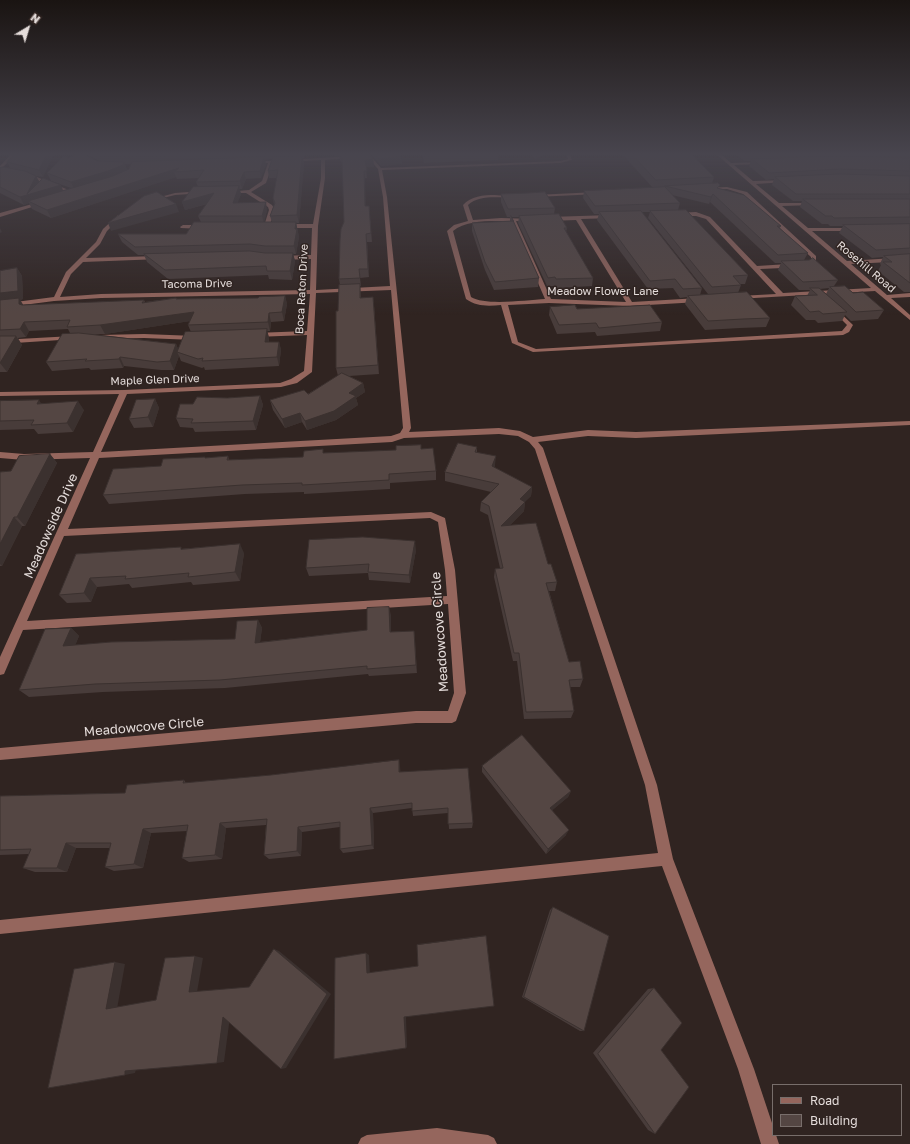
<!DOCTYPE html>
<html>
<head>
<meta charset="utf-8">
<style>
  body { margin:0 }
  #map { position:relative; width:910px; height:1144px; overflow:hidden; background:#302421; font-family:"Golos Text",sans-serif }
  canvas { display:block }
  .legend { position:absolute; left:772px; top:1084px; width:130px; height:52px; box-sizing:border-box; background:#302421; border:1px solid #786e6b; margin:0; padding:5px 7px; list-style:none; font-size:12px; color:#e5dddb }
  .legend li { display:flex; align-items:center; gap:8px; height:20px }
  .legend b { width:20px; border:1px solid #786e6b }
  .north { position:absolute; left:8px; top:8px; width:40px; height:40px; -webkit-text-stroke:3px #302421; paint-order:stroke; rotate:38deg; font-size:11px; font-weight:700; line-height:16px; text-align:center; color:#e5dddb }
  .north::after { content:''; display:block; margin:auto; width:14px; height:18px; background:#e5dddb; clip-path:polygon(50% 0,100% 100%,50% 72%,0 100%) }
</style>
</head>
<body>
<div id="map">
<canvas width="910" height="1144"></canvas>
<ul class="legend">
<li><b style="height:5px;background:#95665d"></b>Road</li>
<li><b style="height:11px;background:#544643"></b>Building</li>
</ul>
<div class="north">N</div>
</div>
<script>
const c = document.querySelector('canvas').getContext('2d');
c.lineJoin = 'round';
function fill(path, color) {
  c.fillStyle = color;
  c.fill(path, 'evenodd');
}
function stroke(path, color, width, dash) {
  c.strokeStyle = color;
  c.lineWidth = width;
  c.lineCap = dash ? 'butt' : 'round';
  c.setLineDash(dash || []);
  c.stroke(path);
}
function drawText(font, color, halo, rows, align = 'center') {
  c.font = font + ' "Golos Text",sans-serif';
  c.lineWidth = 3;
  c.setLineDash([]);
  c.textBaseline = 'middle';
  c.strokeStyle = halo;
  c.fillStyle = color;
  for (const [text, x, y, turn = 0] of rows) {
    c.save();
    c.translate(x, y);
    c.rotate((+turn || 0) * Math.PI / 180);
    c.textAlign = isNaN(turn) ? turn : align;
    if (halo) c.strokeText(text, 0, 0);
    c.fillText(text, 0, 0);
    c.restore();
  }
}
fill(new Path2D(`
  M11,154H16L1,169L32,175L76,193L72,194L29,177L0,171V166Z
  M365,154H369L381,168L560,161L568,159L566,154H570L572,160L560,163L382,170L387,197L411,428L409,432L499,428L520,431L533,437L588,430L636,432L910,421V425L636,438L588,436L538,442L543,448L657,785L673,859L754,1069L773,1126V1135H776L779,1144H761L738,1069L662,866L0,934V920L658,853L645,785L535,449L529,442L518,436L499,434L404,438L392,442L99,458L68,529L431,512L445,518L455,570L466,693L456,721L452,723H416L0,760V748L416,711H448L454,693L448,604L23,630L4,674L0,675V657L90,458L24,460L0,458V452L24,454L93,452L119,394L0,396V392L124,390L280,383L291,379L304,371L307,335L255,337L252,335L255,333L307,331L310,294L101,298L54,301L0,308V304L54,297L66,272L96,242L103,229L118,215L120,218L107,231L100,244L86,258L159,256L162,258L161,259L83,262L71,274L60,297L101,294L310,290L311,259L280,260L277,258L280,256L311,255L312,228H283L280,226L283,224H313L321,178V160L273,163L266,183L251,192L272,205L275,210L269,227L264,226L269,210L268,207L246,193H226L224,192L249,190L262,181L268,163L252,164L250,162L352,156L354,158L325,160V178L318,226L316,290L390,286L383,197L378,169ZM391,290L403,428L400,433L391,436L101,452L127,394L281,387L297,383L312,372L316,293ZM430,518L438,522L445,570L447,596L27,621L64,536Z
  M716,154H721L731,163L764,162L762,164L734,165L753,181L787,180L785,182L756,184L779,203H816L814,205L782,206L808,228H856L857,229L854,231H812L847,261L910,257V261L851,264L887,295L910,293V297L891,298L910,315V320L875,291L737,299V297L739,296L776,294L706,219L696,216H677L675,213L696,212L710,217L757,266L804,263L811,260V257L743,194L727,189L705,190L703,188L727,187L747,192L816,256V262L805,267L760,269L783,293L871,288Z
  M202,191L204,193L175,195L151,201L149,200L175,193Z
  M597,192L599,194L535,197L533,196L535,195Z
  M495,195L517,197L515,198C500,198 480,194 468,205L473,220L501,218L533,219L531,222L516,221L551,299L626,302L576,220L549,221L546,219L549,217L611,215L613,218L581,219L632,302L699,298L702,300L699,302L630,306L549,303L508,305L518,342L536,349L842,331L847,325L831,309L834,307L853,325L849,332L843,335L533,352L512,343L501,305C489,306 477,307 466,299L447,231L454,225L468,221L463,205C471,196 483,195 495,195ZM511,221L545,299C527,300 485,306 471,297L453,231C467,219 493,221 511,221Z
  M43,201L45,203L0,217V213Z
  M183,225H203L206,227L203,229L181,228L180,227Z
  M144,334L195,336L198,338L195,340L144,338L99,339L96,337L99,335Z
  M73,336L75,337V339L0,344V340Z
  M437,1128L488,1135L494,1138L497,1144H358L361,1138L367,1135Z`), '#95665d');
fill(new Path2D(`
  M54,154L43,177L36,176L39,182L63,191L71,188L51,181L47,173L68,158L99,161L86,154H304V158H303L304,163L299,223H296L299,237L296,254H293L295,261L292,280L269,279L268,275L168,279L147,262L144,255H138L122,242L118,234H186L201,222L198,216L207,204L185,210L182,202L198,187L196,182L199,178L177,179L176,177L51,218L32,209L29,203L24,205L0,193V168H10L7,162ZM272,159L268,171L269,178H277L273,198L274,205L270,216L272,222H264L267,210L237,203L241,194L239,189H242L246,179L261,178L266,165L265,160ZM125,164H131L129,169L127,170Z
  M334,154H368L373,159L374,167H366L367,178H365V206H369L372,242H367L369,277L360,278L361,286H360L361,298L374,306L379,374L349,376L363,383L365,392L356,398L358,405L336,420L307,430L302,422L285,428L273,410L270,400L308,394L338,376L336,368L338,311L340,285L339,279L344,222L343,164L340,161L339,155L335,156Z
  M372,154H399L401,156L402,164L381,166L373,157Z
  M422,154H498V160L424,163Z
  M531,154H543L535,160Z
  M622,154H691L714,177L712,184L718,189L781,226L779,229L808,253L804,260L838,280L834,286L853,293L884,310L878,319L851,321L845,315L842,321L818,323L815,320H806L791,305L795,296H807L810,290H799L778,270L781,263H775L710,202L709,204L672,195L680,203L678,210L748,275L745,284H740L741,285L738,293L770,318L766,327L740,328L705,330L685,304L687,297L680,298L673,288L648,289L597,220L599,214H594L583,198L584,191L653,188ZM642,212H650L648,218L708,294L700,295L702,288ZM829,288L826,294L820,289Z
  M736,154H910V292H904L878,271L881,265L880,264L883,257L872,258L839,233L843,226H830L828,224H822L800,207L802,201H793L772,185L774,179L766,180L749,166L751,161H744Z
  M501,194L555,208L554,214L567,228L566,232L593,278L592,286L555,288L554,286H547L518,223L519,217H511L539,278L538,287L494,290L485,270L472,231V223L510,221V217H507L501,202Z
  M17,268L22,276L23,299L20,300L23,305L144,300L145,302L176,298L177,299L258,298L285,296L287,304L284,321L271,322L270,331H267L269,338V342H279L281,350L279,366L205,370L204,367L202,368L181,361L179,356L174,370H161L124,366L123,368L91,370L89,368L52,371L46,362L70,333L68,329L29,331L26,337L18,338L22,345L7,372H0V271ZM190,321L188,325L191,332L178,349L176,344L93,334H105Z
  M550,307L577,309L662,322L660,331L597,336L595,332L557,334L549,315Z
  M260,396L263,405L256,430L195,432L193,428L180,427L176,418L193,404L227,398Z
  M155,399L159,408L153,427L134,428L129,419Z
  M0,401L41,403L84,410L73,432L38,434L34,429L0,430Z
  M477,447V452L495,465L494,468L532,487L531,496L525,501L524,511L510,525L548,564L557,582L555,591H549L569,662L583,679L580,687H570L574,711L571,718L524,719L517,661H513L494,577L495,569L500,568L488,515L480,511L481,502L491,492L445,481V472Z
  M421,449L436,471V480L390,483V489L304,494V492L245,494L109,504L103,495L161,466L205,458L228,456L229,460L303,457L324,453Z
  M50,454L57,463L25,526H22L2,566H0V472L11,471Z
  M182,549L244,553L240,581L193,585L191,582L132,588L129,584L97,587L91,602L67,603L59,595L76,554Z
  M416,550L410,583L369,580L368,573L309,576L306,568Z
  M391,615V632L414,631L417,673L369,676L368,674L225,688L103,692L29,697L19,690L71,628L79,636L75,645L235,639L258,620L262,628L260,642L367,630Z
  M400,766V772L473,823L472,828L449,829L448,813L413,816L412,808L373,813L374,849L343,853L340,849V827L302,832L301,856L269,859L264,855L266,825L226,828L222,859L189,862L182,858L187,831L151,833L143,868L114,871L105,867L110,848H76L67,872H35L23,868L29,854L0,855V796L125,793L184,780L186,783Z
  M482,766L571,791L568,797L552,810L566,835L546,854L482,772Z
  M553,907L584,1031H580L522,997L550,910Z
  M654,988L661,1050L655,1134L648,1130L593,1053L648,989Z`), '#483c3a');
fill(new Path2D(`
  M47,154H54L43,177L39,170Z
  M536,154H543L535,160Z
  M302,156L304,163L299,223L297,215Z
  M401,156L402,164L381,166L380,159Z
  M264,157L266,165L261,178L260,171Z
  M373,159L374,167H366L365,160Z
  M124,162L127,169L126,172L74,189L71,182Z
  M179,168L174,172L176,177L51,218L47,210Z
  M364,171L365,178L366,213L365,206Z
  M244,172L246,179L242,189L240,181Z
  M36,176L40,183L61,185L64,193L28,201L29,203L24,205L20,197Z
  M239,186L241,194L235,211L233,203Z
  M214,193L216,201L185,210L182,202Z
  M713,194L710,202L709,204L711,197Z
  M266,202L267,210L264,224L262,216Z
  M176,204L179,212L111,231L108,223Z
  M296,222L299,237L296,254L294,246Z
  M0,228L2,232L0,233Z
  M366,234L367,242L369,277L368,269Z
  M293,253L295,261L292,280L290,271Z
  M17,268L22,276L23,299L20,300L24,306L19,304L0,302V293Z
  M285,296L287,304L284,321L282,312Z
  M373,297L374,306L379,374L378,365Z
  M194,312L197,320L105,334L100,325Z
  M269,313L271,322L270,331L268,322Z
  M24,322L29,331L26,337L20,329Z
  M267,329L269,338L268,351L265,342Z
  M16,336L22,345L7,372L0,363Z
  M279,342L281,350L279,366L277,357Z
  M176,344L180,353L177,352L179,356L174,370L170,361Z
  M120,357L124,366L123,368L119,359Z
  M363,383L365,392L356,398L358,405L336,420L307,430L305,421Z
  M260,396L263,405L256,430L253,421Z
  M155,399L159,408L153,427L148,417Z
  M39,400L45,409L37,404Z
  M78,401L84,410L73,432L67,423Z
  M300,413L302,422L285,428L282,419Z
  M50,454L57,463L25,526L17,517Z
  M496,456L495,465L491,476L492,466Z
  M532,487L531,496L519,508L520,499Z
  M525,502L524,511L500,535L501,526Z
  M14,517L22,526L2,566L0,564V544Z
  M415,541L416,550L410,583L409,575Z
  M240,544L244,553L240,581L235,572Z
  M90,578L97,587L91,602L84,593Z
  M389,607L391,615V640L390,632Z
  M258,620L262,628L259,650L255,643Z
  M71,628L79,636L72,654L63,646Z
  M414,631L415,639L417,673L416,665Z
  M399,760L400,766L401,778L399,772Z
  M571,791L568,797L548,814L550,808Z
  M370,808L373,813L374,849L372,845Z
  M220,823L226,828L222,859L215,855Z
  M298,827L302,832L301,856L297,851Z
  M143,829L151,833L143,868L134,864Z
  M569,830L566,835L546,854L548,849Z
  M66,843L76,848L67,872L57,868Z
  M274,949L279,951L331,994L286,1068L281,1069Z
  M366,953L369,955L370,975L367,973Z
  M195,956L203,958L197,992H189Z
  M115,962L125,964L117,1009H106Z
  M223,1017H230L224,1062L217,1063Z
  M404,1017H406L407,1047L406,1048Z
  M136,1069L135,1073L125,1075V1071Z`), '#3b312f');
const building = new Path2D(`
  M15,154H47L39,170L7,162Z
  M78,154H83L97,161L124,162L123,165L108,171L71,182L47,173L64,156L68,158L77,155Z
  M96,154H210L129,157L100,156Z
  M339,154H368L373,159L365,160L367,171H364L365,206H369L371,233L366,234L368,269H359L360,278L339,279L340,240L341,229L344,222L342,158Z
  M376,154H399L401,156L380,159Z
  M423,154H457L424,156Z
  M632,154H691L714,177L656,180Z
  M302,156L297,215L270,216L275,203L273,198L278,170L268,171L273,157Z
  M838,156L910,158V171L840,169L769,173L752,159Z
  M264,157L260,171L244,172L240,181L196,182L204,170L174,172L179,168L47,210L28,201L113,176L129,169L132,162Z
  M3,167L25,171L36,176L27,194L43,178L61,185L20,197L0,187V168Z
  M840,174L910,176V194H796L775,177Z
  M718,183L720,185L717,188L744,195L781,226H777L808,253L778,255L713,194L711,197L665,186Z
  M239,186L233,203L266,202L262,216H198L214,193L182,202L193,187Z
  M665,187L680,203L595,206L584,191Z
  M157,192L176,204L108,223L144,196Z
  M545,192L555,208L508,209L501,194L529,193Z
  M803,199H910V217L834,218L832,216H826Z
  M686,210L748,275L733,276L741,285L712,287L650,211Z
  M641,211L702,288L683,289L675,279L650,281L599,212Z
  M559,214L567,228H564L593,278L556,279L555,277L548,278L519,216Z
  M511,216L539,278L495,282L485,262L472,223L513,221Z
  M194,222H296L295,229H297L294,246H265L250,244L135,247L118,234H186Z
  M910,224V248L876,250L843,225Z
  M250,251L265,253H293L290,271H267L266,266L165,270L144,254Z
  M910,254V283L883,262H892L884,256Z
  M813,258L838,280L803,282L781,261L809,260Z
  M17,268L18,291L0,293V271Z
  M360,284V298L373,297L378,365L336,368V311H338L339,285Z
  M845,286L853,293L863,292L884,310L856,312L830,287Z
  M810,288H819L847,312L823,314L819,311L810,312L795,296L817,295Z
  M747,292L770,318L743,319L708,321L688,296Z
  M285,296L282,312L269,313L268,322L188,325L194,312L100,325L67,327L70,320L24,322L20,329L0,330V300L19,298V304L22,305L144,300L142,303L176,298V299L258,298L259,297Z
  M575,305L577,309L650,305L662,322L599,328L596,323L559,325L550,307Z
  M267,329L265,342H279L277,357L202,361L203,358L198,359L177,352L185,332Z
  M79,333L176,344L170,361L157,362L120,357L119,359L85,361L87,359L46,362L62,334Z
  M0,336H16L0,363Z
  M342,373L363,383L349,393L356,396L334,411L305,421L300,413L282,419L270,400L304,390L308,394Z
  M260,396L253,421L191,423L193,419L176,418L180,404H193L197,397L227,398Z
  M155,399L148,417L129,419L136,400Z
  M39,400L37,404L78,401L67,423L31,425L34,420L0,421V401Z
  M458,443L477,447L475,452L496,456L492,466L532,487L520,499L525,502L501,526L536,523L548,564H551L557,582L546,583L569,662L580,661L583,679L569,680L574,711L526,712L519,653H514L495,569L503,568L489,506L481,502L499,484L445,472Z
  M421,445V449L433,448L436,471L389,474V480L302,485V483L242,485L103,495L113,469L161,466L163,459L205,457V458L228,456L227,460L303,457L304,451L323,449V453L396,450V446Z
  M50,454L17,517H14L0,544V472L11,471L19,456Z
  M363,537L415,541L409,575L368,572L369,564L306,568L309,540Z
  M240,544L235,572L188,577L189,573L125,579L126,576L90,578L84,593L59,595L76,554L181,547V549Z
  M389,607L390,632L414,631L416,665L367,669V666L220,680L95,684L19,690L45,629L71,628L63,646L111,642L235,639L237,621L258,620L255,643L367,630V608Z
  M522,735L571,791L550,808L569,830L548,849L482,766Z
  M399,760V772L468,768L473,823L448,824V808L412,811V803L370,808L372,845L340,849V822L298,827L297,851L264,855L267,819L220,823L215,855L182,858L188,825L143,829L134,864L105,867L111,843H66L57,868H23L31,849L0,850V796L125,793L127,785L184,780L183,783L271,775Z
  M553,907L609,936L584,1031L524,997Z
  M486,936L494,1006L404,1017L406,1048L334,1059L335,958L366,953L367,973L418,966L417,945Z
  M274,949L327,994L281,1069L223,1017L217,1063L125,1071V1075L48,1088L74,969L115,962L106,1009L156,1000L165,958L195,956L189,992L249,987Z
  M654,988L682,1023L661,1050L689,1087L655,1134L598,1054Z`);
fill(building, '#544643');
stroke(building, '#3b312f', 1);
const sky = c.createLinearGradient(0, 0, 0, 315);
sky.addColorStop(0, '#1a1412');
sky.addColorStop(0.49, '#48454e');
sky.addColorStop(1, '#48454e00');
c.fillStyle = sky;
c.fillRect(0, 0, 910, 315);
drawText('11px', '#e5dddb', '#302421', [
  ["Rosehill Road",866,267,40],
  ["Tacoma Drive",197,284,-1],
  ["Boca Raton Drive",302,289,-87],
  ["Meadow Flower Lane",603,292],
  ["Maple Glen Drive",155,380,-2]
]);
drawText('13px', '#e5dddb', '#302421', [
  ["Meadowside Drive",51,526,-66],
  ["Meadowcove Circle",440,632,-94],
  ["Meadowcove Circle",144,727,-5]
]);
</script>
</body>
</html>
